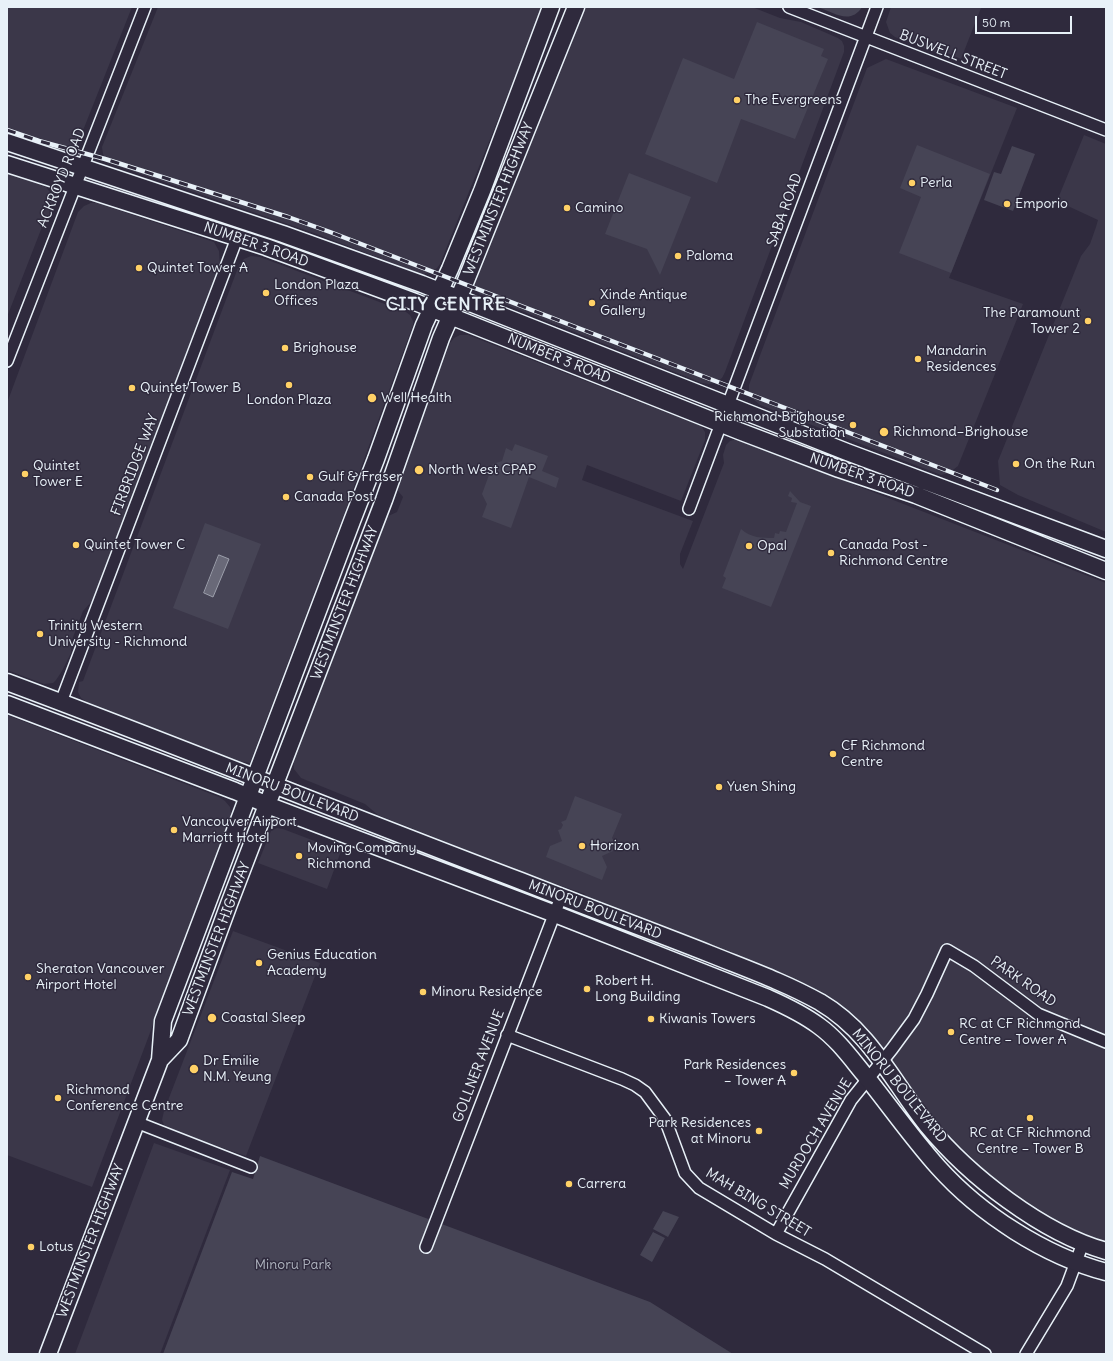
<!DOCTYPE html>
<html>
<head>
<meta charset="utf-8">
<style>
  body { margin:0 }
  #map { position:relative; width:1113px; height:1361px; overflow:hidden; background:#2f2a3d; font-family:Delius,sans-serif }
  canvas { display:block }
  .frame { position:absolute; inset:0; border:8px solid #e8f1f8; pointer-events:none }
  .scale { position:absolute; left:975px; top:16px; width:97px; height:18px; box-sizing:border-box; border:2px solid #e8f1f8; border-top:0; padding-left:5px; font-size:12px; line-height:14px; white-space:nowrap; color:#e8f1f8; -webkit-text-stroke:3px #2f2a3d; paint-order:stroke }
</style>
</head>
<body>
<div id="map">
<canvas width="1113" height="1361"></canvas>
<div class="frame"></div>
<div class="scale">50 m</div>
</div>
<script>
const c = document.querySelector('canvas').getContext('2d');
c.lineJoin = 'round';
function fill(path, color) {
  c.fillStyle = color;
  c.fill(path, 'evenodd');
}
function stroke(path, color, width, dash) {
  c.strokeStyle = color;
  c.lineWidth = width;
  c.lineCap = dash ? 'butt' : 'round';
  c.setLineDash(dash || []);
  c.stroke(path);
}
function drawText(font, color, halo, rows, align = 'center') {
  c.font = font + ' Delius,sans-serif';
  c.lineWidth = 3;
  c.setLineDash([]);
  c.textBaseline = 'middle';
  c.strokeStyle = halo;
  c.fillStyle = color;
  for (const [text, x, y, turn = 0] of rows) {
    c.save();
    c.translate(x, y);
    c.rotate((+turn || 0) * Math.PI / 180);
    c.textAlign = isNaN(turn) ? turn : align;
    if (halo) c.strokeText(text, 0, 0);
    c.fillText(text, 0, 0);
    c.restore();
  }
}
fill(new Path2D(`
  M7,7H132L80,138L76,144L70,148L65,150L57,151L7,134Z
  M158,7H543L440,264L437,268L430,273L421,274L314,233L114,165L106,160L103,154L102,147Z
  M583,7H752L780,18L801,22L838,38L842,41L844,46V52L725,372L722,378L715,383L709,384L702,383L479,294L474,281Z
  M891,7H978L981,8L961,59L947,53L940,54L895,37L890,33L886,22Z
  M886,59L1017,108L949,278L1023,304L958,466L949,473L941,475L760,405L752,398L749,392V385L867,68Z
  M1084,135L1106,144V532L1018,495L1000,485L998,461L1081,256L1090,244L1096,227L1098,220L1057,201Z
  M7,173L46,187L52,195L53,204L49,220L42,227L7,317Z
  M91,203H97L214,242L219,251L220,267L218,277L196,333L191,340L93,600L83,611L72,640L71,653L62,671L56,680L53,683L44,684L7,670V403L78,212L84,206Z
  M251,256L260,257L406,312L410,315L413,321V325L343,517L250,763L237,761L87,702L81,698L78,692L79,682L83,681L239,265L244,259Z
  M460,335H468L701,426L705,432V440L681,501L587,465L582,480L693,521L680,554V564L683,569L724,463L723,455L726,445L730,441L737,439L1106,583V1242L1084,1234L1042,1214L993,1181L965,1155L946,1135L922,1105L867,1028L836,1004L811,987L771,969L588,899L585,894L547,881L539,879L378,815L365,804L301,778L294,769L293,756L386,517L397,512L403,497L398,491L397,483L450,343L454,338Z
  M7,715L219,797L225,801L230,807L231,813L230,820L92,1187L7,1155Z
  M277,828L283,829L341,851L327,889L258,863L271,831Z
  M233,931L320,963L246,1156L168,1129L164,1125L162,1120L164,1111Z
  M154,1143L230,1170L160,1354H75Z`), '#3b3749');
fill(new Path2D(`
  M818,7H862C851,25 834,13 818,7Z
  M757,22L824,49L821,56L828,59L795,139L741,119L717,183L645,154L683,58L734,79Z
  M917,145L990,174L951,273L899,253L921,197L900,188Z
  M1012,146L1035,154L1013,211L984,200L994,172L1001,174Z
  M629,173L691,197L660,275L647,249L605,234Z
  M515,444L548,456L542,471L559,478L556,488L529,477L511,528L482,517L487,504L482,494L493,464L502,461L506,448L512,451Z
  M790,491L800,502L811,506L771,607L722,588L726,578L723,576L741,529C751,538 762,538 774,538L775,533L779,534L780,531L786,532L797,503L791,502L792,498L788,496Z
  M205,523L261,544L228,629L173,608Z
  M575,796L622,814L612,838L615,843L612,847L613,851L602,856L607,867L602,880L546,857L550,846L562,841L558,830L561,829L563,825L561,822L566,820Z
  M260,1156L650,1302L733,1354H163L232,1172L253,1179Z
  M663,1211L679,1217L668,1237L653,1229Z
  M653,1232L665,1238L652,1262L640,1255Z`), '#464455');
const water = new Path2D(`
  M219,555L229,559L213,597L204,593Z`);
fill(water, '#696978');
stroke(water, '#9c9fab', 1);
const street = new Path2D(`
  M789,7L1106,130
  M7,361L145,7
  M689,509L877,7
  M61,702L237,238
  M507,1035L622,1079L635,1085L645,1092L665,1119L685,1173L699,1188L776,1234L825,1259L985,1354
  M136,1122L251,1167
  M776,1234L851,1100L892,1049L914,1019L927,994L947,950L974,966L1038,1014L1106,1042
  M426,1247L561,897
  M1026,1354L1067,1286L1083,1243`);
const secondary = new Path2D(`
  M7,142L283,234L422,284L847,452L1106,549
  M7,164L266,247L415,302L739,431L839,469L916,495L1106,571
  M7,682C179,746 349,816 521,881C584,906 647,929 710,954C747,969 784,982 820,1002C871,1032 892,1081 927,1125C969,1176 1042,1233 1106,1251
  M7,704L235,791L275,808L555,914L768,998C786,1006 803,1014 819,1026C837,1039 850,1057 864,1074C889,1105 912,1138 938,1167C980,1214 1045,1256 1106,1272
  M160,1060L179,1040L229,904L384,500L441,338L465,283L576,7
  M48,1354L160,1060L163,1021L352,521L376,459L424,325L450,269L482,191L551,7`);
stroke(street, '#e8f1f8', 14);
stroke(secondary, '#e8f1f8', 19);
stroke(street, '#2f2a3d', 11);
stroke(secondary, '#2f2a3d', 16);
const rail = new Path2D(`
  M7,130L39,141L105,159L288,217L330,232L997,490`);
stroke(rail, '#e8f1f8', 4.5);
stroke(rail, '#2f2a3d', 3, [9]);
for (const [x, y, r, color] of [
  [737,100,4,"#ffd166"],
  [912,183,4,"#ffd166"],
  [1007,204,4,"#ffd166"],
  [567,208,4,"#ffd166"],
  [678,256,4,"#ffd166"],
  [139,268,4,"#ffd166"],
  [266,293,4,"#ffd166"],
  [592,303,4,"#ffd166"],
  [1088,321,4,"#ffd166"],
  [285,348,4,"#ffd166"],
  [918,359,4,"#ffd166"],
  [289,385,4,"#ffd166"],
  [132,388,4,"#ffd166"],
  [372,398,5,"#ffd166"],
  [853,425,4,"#ffd166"],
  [884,432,5,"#ffd166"],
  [1016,464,4,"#ffd166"],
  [419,470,5,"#ffd166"],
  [25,474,4,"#ffd166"],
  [310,477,4,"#ffd166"],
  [286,497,4,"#ffd166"],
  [76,545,4,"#ffd166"],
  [749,546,4,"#ffd166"],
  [831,553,4,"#ffd166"],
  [40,634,4,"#ffd166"],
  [833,754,4,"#ffd166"],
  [719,787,4,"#ffd166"],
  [174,830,4,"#ffd166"],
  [582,846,4,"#ffd166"],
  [299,856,4,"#ffd166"],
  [259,963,4,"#ffd166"],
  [28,977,4,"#ffd166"],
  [587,989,4,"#ffd166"],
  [423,992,4,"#ffd166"],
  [212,1018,5,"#ffd166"],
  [651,1019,4,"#ffd166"],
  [951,1032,4,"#ffd166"],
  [194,1069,5,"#ffd166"],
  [794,1073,4,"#ffd166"],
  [58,1098,4,"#ffd166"],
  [1030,1118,4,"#ffd166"],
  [759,1131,4,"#ffd166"],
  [569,1184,4,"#ffd166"],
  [31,1247,4,"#ffd166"]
]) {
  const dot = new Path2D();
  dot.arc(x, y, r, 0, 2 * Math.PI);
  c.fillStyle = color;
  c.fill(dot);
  stroke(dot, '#2f2a3d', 1.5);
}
drawText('14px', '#e8f1f8', '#2f2a3d', [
  ["BUSWELL STREET",953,55,21],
  ["ACKROYD ROAD",62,178,-68],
  ["WESTMINSTER HIGHWAY",499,199,-68],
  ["SABA ROAD",785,210,-70],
  ["NUMBER 3 ROAD",256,245,19],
  ["NUMBER 3 ROAD",559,359,22],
  ["FIRBRIDGE WAY",135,465,-69],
  ["NUMBER 3 ROAD",862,476,19],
  ["WESTMINSTER HIGHWAY",345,603,-69],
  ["MINORU BOULEVARD",292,793,21],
  ["MINORU BOULEVARD",595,910,21],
  ["WESTMINSTER HIGHWAY",217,939,-69],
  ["PARK ROAD",1023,982,35],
  ["GOLLNER AVENUE",479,1066,-69],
  ["MINORU BOULEVARD",899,1086,51],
  ["MURDOCH AVENUE",816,1134,-59],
  ["MAH BING STREET",758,1203,31],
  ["WESTMINSTER HIGHWAY",91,1241,-69]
]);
drawText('14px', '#e8f1f8', '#2f2a3d', [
  ["The Evergreens",745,100],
  ["Perla",920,183],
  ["Emporio",1015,204],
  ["Camino",575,208],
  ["Paloma",686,256],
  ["Quintet Tower A",147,268],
  ["London Plaza",274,285],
  ["Offices",274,301],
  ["Xinde Antique",600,295],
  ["Gallery",600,311],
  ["The Paramount",1080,313,"right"],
  ["Tower 2",1080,329,"right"],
  ["Brighouse",293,348],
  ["Mandarin",926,351],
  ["Residences",926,367],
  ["Quintet Tower B",140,388],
  ["Well Health",381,398],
  ["London Plaza",289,400,"center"],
  ["Richmond Brighouse",845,417,"right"],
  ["Substation",845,433,"right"],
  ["Richmond–Brighouse",893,432],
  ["On the Run",1024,464],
  ["Quintet",33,466],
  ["Tower E",33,482],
  ["North West CPAP",428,470],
  ["Gulf & Fraser",318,477],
  ["Canada Post",294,497],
  ["Quintet Tower C",84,545],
  ["Canada Post -",839,545],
  ["Richmond Centre",839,561],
  ["Opal",757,546],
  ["Trinity Western",48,626],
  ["University - Richmond",48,642],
  ["CF Richmond",841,746],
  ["Centre",841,762],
  ["Yuen Shing",727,787],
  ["Vancouver Airport",182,822],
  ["Marriott Hotel",182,838],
  ["Horizon",590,846],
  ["Moving Company",307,848],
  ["Richmond",307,864],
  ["Genius Education",267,955],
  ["Academy",267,971],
  ["Sheraton Vancouver",36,969],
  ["Airport Hotel",36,985],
  ["Robert H.",595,981],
  ["Long Building",595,997],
  ["Minoru Residence",431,992],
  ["Coastal Sleep",221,1018],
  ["Kiwanis Towers",659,1019],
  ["RC at CF Richmond",959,1024],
  ["Centre – Tower A",959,1040],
  ["Dr Emilie",203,1061],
  ["N.M. Yeung",203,1077],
  ["Park Residences",786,1065,"right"],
  ["– Tower A",786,1081,"right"],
  ["Richmond",66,1090],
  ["Conference Centre",66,1106],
  ["Park Residences",751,1123,"right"],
  ["at Minoru",751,1139,"right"],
  ["RC at CF Richmond",1030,1133,"center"],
  ["Centre – Tower B",1030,1149,"center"],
  ["Carrera",577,1184],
  ["Lotus",39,1247]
], 'left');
drawText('14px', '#afb4bf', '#2f2a3d', [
  ["Minoru Park",293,1265]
]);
c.letterSpacing = '1px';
drawText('bold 18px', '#e8f1f8', '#2f2a3d', [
  ["CITY CENTRE",446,305]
]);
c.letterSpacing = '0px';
</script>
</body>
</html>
